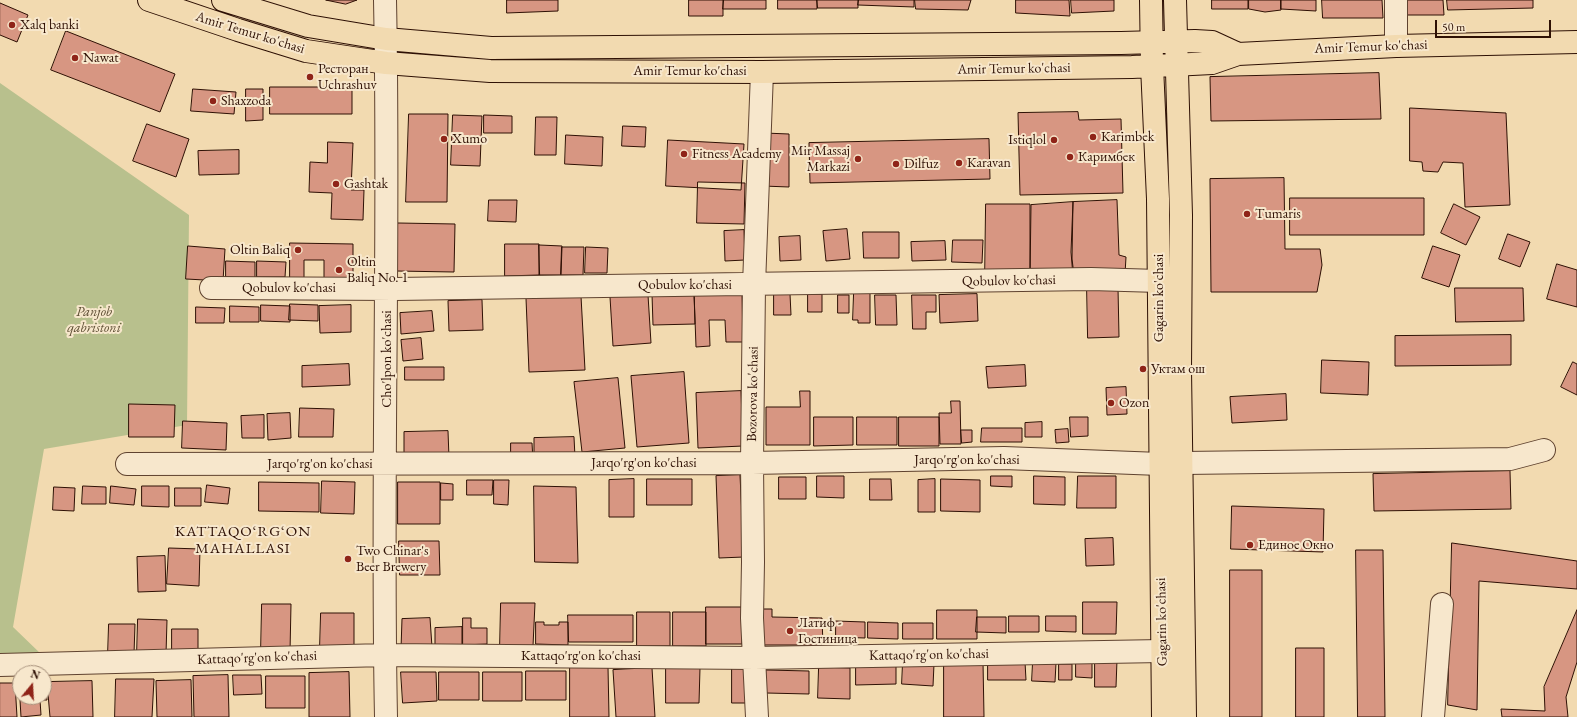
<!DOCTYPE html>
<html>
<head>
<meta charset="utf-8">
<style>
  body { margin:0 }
  #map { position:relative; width:1577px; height:717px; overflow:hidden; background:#f2dab0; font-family:"EB Garamond",serif }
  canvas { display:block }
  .north { position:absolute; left:12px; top:665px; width:40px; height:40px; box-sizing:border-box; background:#f7e7cc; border:1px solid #a7917c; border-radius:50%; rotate:18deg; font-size:11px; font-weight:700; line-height:16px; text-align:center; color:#2e1004 }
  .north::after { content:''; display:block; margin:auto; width:14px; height:18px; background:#8f2418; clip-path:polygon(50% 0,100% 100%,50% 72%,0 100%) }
  .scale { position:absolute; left:1435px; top:20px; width:116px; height:18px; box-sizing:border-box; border:2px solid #2e1004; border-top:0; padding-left:5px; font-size:12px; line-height:14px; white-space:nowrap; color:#2e1004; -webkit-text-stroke:3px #f7e7cc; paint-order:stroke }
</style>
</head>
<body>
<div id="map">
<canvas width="1577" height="717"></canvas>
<div class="north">N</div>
<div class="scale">50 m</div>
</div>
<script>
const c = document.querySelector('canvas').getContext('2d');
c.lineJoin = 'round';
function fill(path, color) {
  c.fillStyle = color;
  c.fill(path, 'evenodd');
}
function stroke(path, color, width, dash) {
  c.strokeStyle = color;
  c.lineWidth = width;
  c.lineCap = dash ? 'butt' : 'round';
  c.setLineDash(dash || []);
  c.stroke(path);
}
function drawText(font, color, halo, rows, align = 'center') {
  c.font = font + ' "EB Garamond",serif';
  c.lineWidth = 4;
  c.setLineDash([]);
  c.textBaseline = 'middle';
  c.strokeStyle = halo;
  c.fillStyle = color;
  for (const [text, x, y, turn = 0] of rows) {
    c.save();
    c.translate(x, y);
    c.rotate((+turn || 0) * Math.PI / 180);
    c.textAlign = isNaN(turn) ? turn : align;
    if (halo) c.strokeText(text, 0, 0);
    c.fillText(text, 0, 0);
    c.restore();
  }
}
fill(new Path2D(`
  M0,83L189,215L187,425L44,449L13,627L41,654L0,655Z`), '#b8c08d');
const building = new Path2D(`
  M326,0H357L346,4Z
  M507,0H558V11L507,13Z
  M689,0H723V16H689Z
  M724,0H766V9H723Z
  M778,0H817V9H778Z
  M817,0H858V8H818Z
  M859,0H914V7L858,5Z
  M915,0H971L968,10L916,9Z
  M1016,0H1069L1070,16L1016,13Z
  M1071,0H1114V11L1072,13Z
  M1212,0H1248V9H1212Z
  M1249,0H1281V10L1265,12L1249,9Z
  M1281,0H1316V11L1281,9Z
  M1322,0H1382L1383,18H1323Z
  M1399,0H1443L1444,15H1399Z
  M1447,0H1533V8L1448,10Z
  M0,3L28,15L17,42L0,35Z
  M66,31L175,74L160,112L51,70Z
  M1379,73L1381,119L1211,121L1210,77Z
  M270,87H352V114H270Z
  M193,89L236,92L234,114L191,111Z
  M246,89H263V120L246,121Z
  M1410,108L1506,113L1510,205L1465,207L1463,163L1443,162L1438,172L1423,171L1422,162L1410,161Z
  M1078,112L1079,120L1121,119L1123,193L1020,195L1018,113Z
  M409,114H448L447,202H406Z
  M453,115L482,116L480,166L451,165Z
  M484,115L512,116V133H484Z
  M536,117H557L556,155H535Z
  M147,124L189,139L176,177L133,161Z
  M623,126L646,127L645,147L622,146Z
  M764,133L789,134V187L763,186Z
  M566,135L603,137L602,166L565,164Z
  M989,139L990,179L810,183L809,143Z
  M668,140L744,144L741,190L666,186Z
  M328,142L353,143L351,190H364L363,220L331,219L332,193L309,192L310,162L327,163Z
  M239,150V174L199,175L198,151Z
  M1284,178L1285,249H1320L1322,265L1317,292H1211L1210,179Z
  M698,182L745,183L744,224L697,223Z
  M1290,198H1424V235H1290Z
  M489,200H517L516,222L488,221Z
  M1117,200L1119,255L1126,257L1125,274L1074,275L1072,259L1073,202Z
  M1073,202L1071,252L1073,276L1030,277L1031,205Z
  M986,204H1030V277L985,280Z
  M1454,204L1480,217L1466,245L1441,233Z
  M398,223L455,224L454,272L396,271Z
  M847,229L850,259L826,261L823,231Z
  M744,230L745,260L725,261L724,231Z
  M863,232H899V258H864Z
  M1508,234L1530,242L1520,267L1499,259Z
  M800,236L801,260L780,261L779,237Z
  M953,240H983L982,263L952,262Z
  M945,241L946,260L912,261L911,242Z
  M290,243L353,244V281H324V260H304V281H290Z
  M505,244H539V275L505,276Z
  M539,245L562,246L561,275H540Z
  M188,246L225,249L223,281L186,279Z
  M1433,246L1460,255L1449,287L1422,278Z
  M562,247H584L583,275H561Z
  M586,247L608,248L607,273H585Z
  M226,261L255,262V278L226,277Z
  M257,261L286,262L285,277H257Z
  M1557,264L1577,270V307L1547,299Z
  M1087,288H1118L1119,337L1088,338Z
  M1455,288H1523L1524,321L1456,322Z
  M742,291L743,342H726L725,320H709L710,346L696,347L694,292Z
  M694,292L695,324L653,325L652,294Z
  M854,293H870V323H858V320H853Z
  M774,294H790L791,315H774Z
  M808,294H822V312H808Z
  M977,294L978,321L940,323L939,295Z
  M648,295L651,343L613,346L610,297Z
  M838,295H849V313H838Z
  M875,295H896L897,325H876Z
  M912,295H936V312H926V329H913Z
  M581,296L585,370L529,372L526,298Z
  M482,300L483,330L449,331L448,301Z
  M290,304L318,305V321L289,320Z
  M261,305L290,306V322L261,321Z
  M351,305V332L320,333L319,306Z
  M230,306L259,307V322H230Z
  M196,307L225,308L224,323H196Z
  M432,311L434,331L401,334L400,313Z
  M1511,335V365L1395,366V336Z
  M421,338L423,359L403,361L401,340Z
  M1322,360L1369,362L1368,395L1321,393Z
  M1573,362L1577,364V395L1561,387Z
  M349,364L350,385L302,387V366Z
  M1025,365L1026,386L988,388L986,367Z
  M405,367H444V380H405Z
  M684,372L689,443L637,447L631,376Z
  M618,378L625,448L582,452L574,382Z
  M1126,387L1127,414L1107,415L1106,388Z
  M741,391L743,446L698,448L696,393Z
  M800,391H810V445H766V407H800Z
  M1286,394L1287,420L1232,423L1230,397Z
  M951,401H960L961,444H940L939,413H951Z
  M129,404L175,405L174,437H129Z
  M300,408L334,409L333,437H299Z
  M290,413L291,438L268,440L267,414Z
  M264,415V438H242L241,416Z
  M814,417H853V445L814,446Z
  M857,417H897V445H857Z
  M899,417H939V446H899Z
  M1070,417H1088V436L1071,437Z
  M183,421L227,423L226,450L182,448Z
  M1042,422V437H1025V423Z
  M982,428H1022V442H981Z
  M1068,429L1069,442L1056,443L1055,430Z
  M961,430H972V442L962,443Z
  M448,431L449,458H404V432Z
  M574,437L575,457L534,458V438Z
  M511,443H532L533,461H511Z
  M1510,471L1511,509L1374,511L1373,474Z
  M740,475L744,557L719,558L716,476Z
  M817,476H844V498L817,497Z
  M991,476H1012V487L991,486Z
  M1034,476L1065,477V505L1034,504Z
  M1078,476H1116V508H1077Z
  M779,477H806V499H779Z
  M634,479V517H609V480Z
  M647,479H692V505H647Z
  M870,479H891L892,500H870Z
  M935,479V512H918V480Z
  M941,479L980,480V512L941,511Z
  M467,480H493L492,495H467Z
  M494,480H509L508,505L494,504Z
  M322,481L355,482L354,514L321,513Z
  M259,482L319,483V512L259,511Z
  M398,482H440V524H398Z
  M441,483L453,484V500H441Z
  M207,485L230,488L228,504L205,502Z
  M83,486L106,487V504H82Z
  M111,486L136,489L134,505L110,503Z
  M142,486H169V507L142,506Z
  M534,486L576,487L578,563L535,562Z
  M54,487L75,488L74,511L53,510Z
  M175,488H201V506H175Z
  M1232,506L1324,509L1323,552L1231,549Z
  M1113,538L1114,565L1086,566L1085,539Z
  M399,541H439L440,575H400Z
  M1452,543L1577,561V589L1479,581L1477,710L1448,705Z
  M169,548L200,549L199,586L167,584Z
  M1356,550H1383L1385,717H1358Z
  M165,556L166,591L138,592L137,557Z
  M1230,570H1262V717H1230Z
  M1083,602H1117L1116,634H1083Z
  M501,603H535L533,646L500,647Z
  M262,604H291L290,652L261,651Z
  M706,607H742V644H706Z
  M756,609H772V617L822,618L823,645H757Z
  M937,610H977V639H937Z
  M1577,610V662L1566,697L1568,717H1502L1501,709L1545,711L1544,687Z
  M637,612H670V646H637Z
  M673,612H706V646H673Z
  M321,613H354V647H320Z
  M568,615H633V642H569Z
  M1009,616H1039V632H1009Z
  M1046,616H1076V632L1046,631Z
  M977,617H1006V633L976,632Z
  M430,618L432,647L401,649L402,619Z
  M463,618H471V628H487V644L463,645Z
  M138,619L167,620L166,654H137Z
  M836,621L865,622V638L836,637Z
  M536,622H544V625H559V622H568V645L536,644Z
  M868,622L898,623V639L868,638Z
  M903,623H933V639H903Z
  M109,624H135L134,654H108Z
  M462,627V645H435V628Z
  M172,629H198V651L172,650Z
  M1296,648H1324V717H1296Z
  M1095,659L1117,660L1116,687H1095Z
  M1076,661L1092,662V678L1076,677Z
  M903,662L934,664L933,686L902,684Z
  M944,662H983L984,717H944Z
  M988,662H1025L1026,680H988Z
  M1033,662L1056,663L1055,682L1032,681Z
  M856,664H896V684L856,685Z
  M1059,664H1072V680H1059Z
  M570,667H608L609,717H570Z
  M819,667L850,668V699L818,698Z
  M652,668L655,717H616L613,670Z
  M666,668H700L699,703H666Z
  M732,668H751V703H732Z
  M766,670L809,671V694L766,693Z
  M526,671H566V700H526Z
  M349,672L350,717H309V673Z
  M401,672H436L437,701L403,703Z
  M439,672H479V700H439Z
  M483,672H522V701H483Z
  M228,675L229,717H194L193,676Z
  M233,675H261L262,694L234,695Z
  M266,676H305V708H266Z
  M116,679H154L152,717H115Z
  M191,680L192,717H157L156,681Z
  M92,681L93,717H50L47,682Z
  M46,682L47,700H40L41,715L21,717L19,683L20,697H44V683Z
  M0,683H15L17,717H0Z`);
fill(building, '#d79682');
stroke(building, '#2e1004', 1);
const minor = new Path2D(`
  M385,0C390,239 381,478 386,717
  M1396,0V46
  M211,288L395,289L1091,279L1159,281
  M1183,463L1510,459L1544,450
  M127,464L752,463L1004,458L1160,464
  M0,665L385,655L755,658L1162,651
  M757,717L752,618L753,562L752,463L754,285L762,72
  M1433,717L1442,604`);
const major = new Path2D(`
  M149,0L238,30L306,51L386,63L490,71L762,72L1132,67L1212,63L1238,54L1396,46L1577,42
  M223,0L308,26L386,39L491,48L1121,43L1195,41L1212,42L1238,54
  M1151,0L1152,66L1158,199L1163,717
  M1175,0L1181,215L1180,370L1185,717`);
stroke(minor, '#5f422f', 24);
stroke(major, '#2e1004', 24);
stroke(minor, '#f7e7cc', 22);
stroke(major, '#f2dab0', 22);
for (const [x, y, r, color] of [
  [12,25,4,"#8f2418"],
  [75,58,4,"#8f2418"],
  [310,77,4,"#8f2418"],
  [213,101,4,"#8f2418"],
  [1093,137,4,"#8f2418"],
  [444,139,4,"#8f2418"],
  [1054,140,4,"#8f2418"],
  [684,154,4,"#8f2418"],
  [1070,157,4,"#8f2418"],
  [858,159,4,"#8f2418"],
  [959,163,4,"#8f2418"],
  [896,164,4,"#8f2418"],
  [336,184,4,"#8f2418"],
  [1247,214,4,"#8f2418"],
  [298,250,4,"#8f2418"],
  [339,270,4,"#8f2418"],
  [1143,369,4,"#8f2418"],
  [1111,403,4,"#8f2418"],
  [1250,545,4,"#8f2418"],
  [348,559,4,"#8f2418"],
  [790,631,4,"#8f2418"]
]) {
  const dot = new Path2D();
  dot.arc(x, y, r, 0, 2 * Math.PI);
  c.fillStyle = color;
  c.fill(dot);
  stroke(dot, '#f7e7cc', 1.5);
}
drawText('14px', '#2e1004', '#f7e7cc', [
  ["Xalq banki",20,25],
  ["Nawat",83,58],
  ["Ресторан",318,69],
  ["Uchrashuv",318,85],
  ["Shaxzoda",221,101],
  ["Karimbek",1101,137],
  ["Xumo",452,139],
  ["Istiqlol",1046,140,"right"],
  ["Mir Massaj",850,151,"right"],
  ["Markazi",850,167,"right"],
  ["Fitness Academy",692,154],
  ["Каримбек",1078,157],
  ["Karavan",967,163],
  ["Dilfuz",904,164],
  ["Gashtak",344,184],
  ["Tumaris",1255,214],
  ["Oltin Baliq",290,250,"right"],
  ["Oltin",347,262],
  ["Baliq No. 1",347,278],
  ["Уктам ош",1151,369],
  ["Ozon",1119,403],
  ["Единое Окно",1258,545],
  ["Two Chinar's",356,551],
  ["Beer Brewery",356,567],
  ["Латиф -",798,623],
  ["Гостиница",798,639]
], 'left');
drawText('14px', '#2e1004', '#f7e7cc', [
  ["Amir Temur ko'chasi",250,33,17],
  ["Amir Temur ko'chasi",1371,47,-2],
  ["Amir Temur ko'chasi",1014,69,-1],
  ["Amir Temur ko'chasi",690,71],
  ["Qobulov ko'chasi",1009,281,-1],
  ["Qobulov ko'chasi",685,285],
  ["Qobulov ko'chasi",289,288],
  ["Gagarin ko'chasi",1159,298,-90],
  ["Cho'lpon ko'chasi",387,359,-90],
  ["Bozorova ko'chasi",753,394,-89],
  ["Jarqo'rg'on ko'chasi",967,460],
  ["Jarqo'rg'on ko'chasi",644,463],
  ["Jarqo'rg'on ko'chasi",320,464],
  ["Gagarin ko'chasi",1162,622,-91],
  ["Kattaqo'rg'on ko'chasi",929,655,-1],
  ["Kattaqo'rg'on ko'chasi",581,656],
  ["Kattaqo'rg'on ko'chasi",257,658,-2]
]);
drawText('italic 14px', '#5e4e34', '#f7e7cc', [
  ["Panjob",94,312],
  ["qabristoni",94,328]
]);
c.letterSpacing = '1px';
drawText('15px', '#2e1004', '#f7e7cc', [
  ["KATTAQO‘RG‘ON",243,532],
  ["MAHALLASI",243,549]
]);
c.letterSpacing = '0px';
</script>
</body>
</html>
